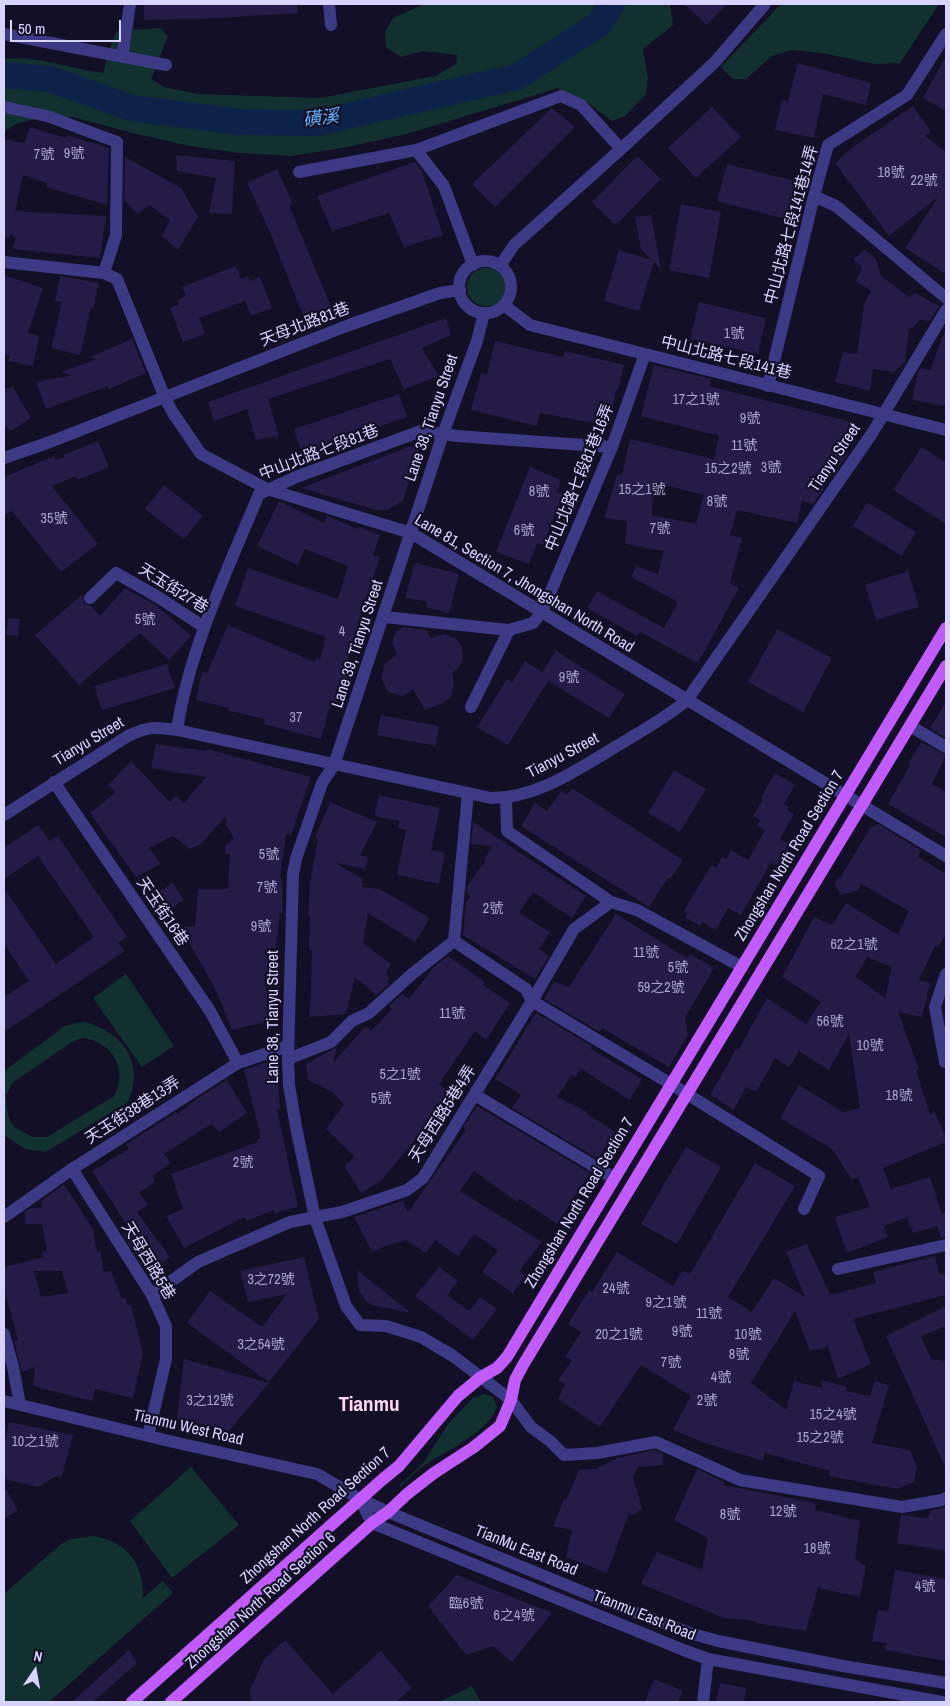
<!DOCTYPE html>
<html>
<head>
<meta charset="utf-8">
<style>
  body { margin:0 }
  #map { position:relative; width:950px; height:1706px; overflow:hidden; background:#130f26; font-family:"Archivo Narrow",sans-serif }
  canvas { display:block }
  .frame { position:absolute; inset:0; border:5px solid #d9d4ff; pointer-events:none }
  .north { position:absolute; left:10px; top:1646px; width:50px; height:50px; -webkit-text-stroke:4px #130f26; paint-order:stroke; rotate:12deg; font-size:14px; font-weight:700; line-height:20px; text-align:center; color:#d9d4ff }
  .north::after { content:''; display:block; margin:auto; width:18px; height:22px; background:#d9d4ff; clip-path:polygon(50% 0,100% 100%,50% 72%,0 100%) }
  .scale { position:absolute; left:10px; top:20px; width:111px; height:22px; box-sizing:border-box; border:2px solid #d9d4ff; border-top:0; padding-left:6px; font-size:15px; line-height:18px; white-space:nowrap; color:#d9d4ff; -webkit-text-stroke:4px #130f26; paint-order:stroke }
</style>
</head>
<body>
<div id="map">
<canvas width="950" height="1706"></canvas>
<div class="frame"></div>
<div class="north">N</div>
<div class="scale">50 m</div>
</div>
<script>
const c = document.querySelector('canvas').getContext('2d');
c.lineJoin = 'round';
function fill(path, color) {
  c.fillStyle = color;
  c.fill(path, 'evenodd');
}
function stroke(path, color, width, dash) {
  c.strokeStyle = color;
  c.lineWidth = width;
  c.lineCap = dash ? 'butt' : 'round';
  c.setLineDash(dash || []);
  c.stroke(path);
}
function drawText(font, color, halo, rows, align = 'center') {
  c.font = font + ' "Archivo Narrow","Noto Sans TC",sans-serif';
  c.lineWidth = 4.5;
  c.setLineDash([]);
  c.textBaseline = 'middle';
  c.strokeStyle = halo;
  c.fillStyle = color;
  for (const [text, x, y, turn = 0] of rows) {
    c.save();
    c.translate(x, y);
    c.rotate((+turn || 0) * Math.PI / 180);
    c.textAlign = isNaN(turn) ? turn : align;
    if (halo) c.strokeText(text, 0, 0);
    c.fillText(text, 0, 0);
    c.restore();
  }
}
fill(new Path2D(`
  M424,4H670L673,25L643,49L648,79L646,94L625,116L612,121L589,104L558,88L407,134L342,148L291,156L239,153L190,146L137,134L72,117L31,120L16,124L4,132V59C38,55 70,69 103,73L111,45L117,31L160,28L168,36L151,79L164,87L198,94L320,98L435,76L456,64L457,55L423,51L401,57L386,47L385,32L393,18Z
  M781,4H939L900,63L875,64L822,53L792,50L772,56L746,79H733L721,67Z
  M467 287a19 19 0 1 1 38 0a19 19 0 1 1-38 0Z
  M126,974L174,1046L142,1067L93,998Z
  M85,1022C123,1032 145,1063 128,1102L46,1152L25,1149L4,1135V1071L65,1026L76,1023ZM85,1038C113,1043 128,1070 114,1096L47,1137H33L17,1129L12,1124L8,1116L6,1096L12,1083L72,1042L78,1039Z
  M484,1394L493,1397L497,1407C488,1432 448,1450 426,1464C417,1470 409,1479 400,1487L399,1486L423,1463L449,1423L473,1398Z
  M191,1467L239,1525L172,1578L130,1521Z
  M93,1536C128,1542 144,1564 143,1598L163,1581L173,1593L49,1702H4V1594L61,1544L71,1539Z
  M472,1686L481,1702H439Z`), '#12302f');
stroke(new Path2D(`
  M4,75L50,79L131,108L240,122L316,123L517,77L599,24L612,4`), '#0c2248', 26);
fill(new Path2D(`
  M144,4H297L298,13L201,19L144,20Z
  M684,4H727L707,25Z
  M946,56V111L923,98Z
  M798,63L871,83L866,105L823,94L814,138L775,130L782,100L788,101Z
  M913,106L931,132L925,136L946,152V274L905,248L938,197L889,236L835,163L853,147Z
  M712,107L741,137L696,178L668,148Z
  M552,108L575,127L495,207L472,184Z
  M30,127L66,138L67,135L109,148L107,205L46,187L47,183L23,175L15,211L106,216L100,258L12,249L16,237L9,235V238H4V139L24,143Z
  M176,155L235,161L232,214L209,213L216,178L177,171Z
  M637,156L661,179L618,223H613L592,202Z
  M125,157L181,188L198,217L178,250L162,236L170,220L149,205L138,214L124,200Z
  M415,162L422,171L443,235L404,247L389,213L332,231L317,196Z
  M727,164L803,183L793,221L717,201Z
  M277,169L293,204L289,205L331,307L304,318L270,232L247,183Z
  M681,204L721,212L709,278L669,270Z
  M651,215L661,269L654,262L639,311L604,301L619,250L652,260L641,249L635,217Z
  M865,250L876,259L881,276L909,297L915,293L939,306L930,321L920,320L914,327L909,329L905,362L894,372L873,369L870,391L835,382L843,352L857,354L864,305L871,291L856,281L862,268L853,259Z
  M776,252L788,255L778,295L766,292Z
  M236,266L241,279L248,276L250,281L260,277L272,308L251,316L245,301L199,318L205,334L183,342L170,308L179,304L177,300L186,296L182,287Z
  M4,275L43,288L28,333L39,336L33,366L8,361L10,356L4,355Z
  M60,276L99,283L93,309L91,308L80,355L51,348L62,302L55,301Z
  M699,302L766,318L758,354L690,339Z
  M446,318L451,335L422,348L439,376L404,389L390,359L268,399L279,436L256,440L247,409L214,421L208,402Z
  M945,331L946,406L912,400L917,375L921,368L930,370Z
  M132,339L146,373L109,389L108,386L46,409L36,382L73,375L61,372L97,359L90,357Z
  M495,341L563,357L565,351L624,365L618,390H616L609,426L540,413L537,426L471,410L481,373L487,374Z
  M654,365L711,379L709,386L851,422L845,448L848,449L846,457L839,467L830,465L823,490L813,504L802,501L797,523L737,510L730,535L742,538L730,583L739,588L698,663L640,632L637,636L587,608L597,591L664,628L678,602L631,577L636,566L658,574L664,551L625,544L627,521L604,518L617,475H622L630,439L714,459L719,436L641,416ZM653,482L704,495L696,524L652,515Z
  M13,387L31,418L11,431L4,425V389Z
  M399,394L407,417L302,453L294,429Z
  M98,441L109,467L78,480L76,476L52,486L98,544L61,572L12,511L4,515V477L54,456L56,460L64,457L63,455Z
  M411,446L419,448L403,501L387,510H376L301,488Z
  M922,447L946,463V524L893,490Z
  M530,467L561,480L557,492L563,494L543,545L537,543L529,564L496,552Z
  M164,485L203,516L184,539L145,509Z
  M279,501L324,523L327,516L358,529L359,527L380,535L373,555L380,557L365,603H364L346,667L350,668L338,708L330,706L321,739L264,724L265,719L229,711V708L196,700L202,672L207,673L228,625L315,662L316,657L320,659L326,637L235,606L248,568L338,599L348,566L305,549L297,565L257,546Z
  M867,502L916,532L902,556L853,526Z
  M415,563L459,574L449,613L426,607L428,602L405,598Z
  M908,571L919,607L876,620L865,585Z
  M125,588L157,606L191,636L169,660L140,633L79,685L35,635L82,595L84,603L91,606L100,616Z
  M8,618L20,619L18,636L6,635Z
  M403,627L426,630L431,638L445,634L456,639L460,643L462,649L463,658L460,666L452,673L454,683L451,697L443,703L425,710L413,689L403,696L388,692L381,678L385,663L397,654L392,643L394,635L397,631Z
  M777,629L832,658L803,712L748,682Z
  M556,651L625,694L609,718L548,681L508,745L477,727L507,679L512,682L525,661L542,672Z
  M167,664L175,688L102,710L94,686Z
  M946,702V738L930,728Z
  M381,715L439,726L436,746L377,735Z
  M921,742L946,755L932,784L946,792V837L888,804L910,765L908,764Z
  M156,744L207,751V749L311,777L291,835L286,834L280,878H282L283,913H280L276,948H271V978H264L273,1020L232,1030L216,990L180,927L195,926L198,889H228L230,854H225V845L234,839L226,825V816L201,844L190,849L173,836L149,848L161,864L136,877L90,813L116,792L108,785L131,761L170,802L176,796L184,803L206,777L151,768Z
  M674,770L706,789L680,832L648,813Z
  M775,773L795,785L784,804L789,807L787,810L794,814L780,839L789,844L777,865L771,862L741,915L728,908L716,930L702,922L700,926L685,917L687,913L684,911L711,865L716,868L722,857L727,859L731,850L748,860L765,830L757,826L760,820L753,816L763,799L761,798Z
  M572,788L683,860L670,879L668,878L649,907L521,826L535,803L547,811L561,791L567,795Z
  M379,795L440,808L431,850L445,853L439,884L397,875L406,830L398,828L399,821L374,816Z
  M330,802L377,822L360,855L368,857L365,869L335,863L363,879L362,887L380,889L430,918L415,942L368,913L363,943L391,964L386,973L390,979L387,982L389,984L376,995L355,977L346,1014L309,1017L312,981H311L312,950H309L310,917L308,916L310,882L318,839L315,838Z
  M473,822L586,896L572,918L533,892L519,913L550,932L539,949L549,956L535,979L463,935L466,903L470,896L467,893V887L485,861L484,860L492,846L471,844Z
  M878,824L921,850L918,857L946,874V935L938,947L935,946L919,980L930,983L922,1017L898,1012L919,1069L916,1070L930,1114L935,1112L946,1138V1142L883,1168L891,1189L930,1177L942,1214L946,1212V1237L941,1238L937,1226L913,1233L907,1217L884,1226L888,1237L847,1253L835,1217L870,1207L858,1177L852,1180L832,1149L780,1118L799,1085L843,1112L860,1108L849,1034L829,1070L799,1051L789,1067L775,1058L756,1092L746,1087L734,1110L710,1095L737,1048L739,1049L767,998L806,1024L821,1002L782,977L814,917L832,925L846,903L898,935L909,911L861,884L858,890L841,895L834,883L842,875L870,828ZM867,957L892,967L885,998L856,977Z
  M38,825L50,841L58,836L127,937L118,943L125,951L4,1032V997L29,981L4,944V888L56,964L94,937L38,856L4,879V848Z
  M172,883L184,899L163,915L151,898Z
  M616,914L687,958L690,954L714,968L685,1018L688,1035L669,1067L602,1028L600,1032L544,999L554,982L569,987Z
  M448,956L485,982L483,985L510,1003L486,1040L475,1031L439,1084L452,1094L382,1180L361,1193L344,1166L355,1157L326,1129L344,1104L331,1091L308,1080L306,1064L337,1047L333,1063L364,1028H368L371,1031L392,1009L389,1006L402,994L409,999L433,968Z
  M536,1013L592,1046L591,1049L642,1079L630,1100L580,1068L576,1077L572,1075L557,1097L587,1112L586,1113L615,1132L598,1159L512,1108L521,1094L495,1079Z
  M276,1059L280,1109L277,1110L298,1207L274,1213V1210L246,1221L244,1217L184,1248L166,1216L183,1209L171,1174L258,1142L257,1139L261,1138L244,1070Z
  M227,1080L247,1113L219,1132L211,1124L164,1154L171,1163L152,1176L155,1182L139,1193L148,1205L137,1212L170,1257L149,1275L123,1235L130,1230L92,1171L129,1149L126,1145L130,1142L176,1112L178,1114L198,1098Z
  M477,1106L590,1173L557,1224L520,1199L517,1202L474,1171L460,1191L542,1242L519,1271L525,1275L513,1293L482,1272L498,1250L474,1234L458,1256L435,1240L426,1253L406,1240L393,1244V1243L372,1252L354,1217L403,1201L408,1212L466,1130L463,1128Z
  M686,1147L721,1167L677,1244L641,1224Z
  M755,1163L795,1186L728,1297L752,1312L774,1278L805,1297L786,1252L807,1244L830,1295L876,1283L873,1272L935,1256L939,1274H946V1295L853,1319L871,1364L838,1379L828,1347L810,1351L795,1311L751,1383L786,1410L794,1381L822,1388V1380L847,1387L846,1391L870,1396L875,1381L889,1385L872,1443L910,1450L917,1467L914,1482L897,1489L829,1476L830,1471L765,1453L763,1461L705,1443L673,1430L691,1396L641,1365L600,1427L558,1399L565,1384L558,1380L572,1360L565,1357L581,1332L568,1324L589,1290L592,1292L617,1252L673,1286L683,1270L690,1274Z
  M64,1184L93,1229L97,1253L100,1250L104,1272L111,1271L122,1299L126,1298L127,1305H131L143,1354L133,1398L95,1389L92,1401L33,1386L35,1367L22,1372L14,1341L18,1340L4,1289V1267L44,1257L41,1252L47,1251L42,1224H25V1212L31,1208H42L41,1201ZM34,1271H62L68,1293L41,1297Z
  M304,1257L319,1319L269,1382L187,1323L210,1291L262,1327L287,1294L248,1302L240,1271Z
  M439,1267L458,1281L447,1295L469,1311L480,1297L497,1309L473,1340L415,1296Z
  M357,1270L411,1313L371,1305L365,1300L359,1291Z
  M946,1306V1326L921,1336L931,1359L946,1361V1469L886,1336Z
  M184,1359L269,1383L229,1431L177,1418Z
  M9,1422L73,1435L62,1476L54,1477L38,1487L4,1479V1445Z
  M655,1450L663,1454V1465L638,1467L633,1477L642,1508L634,1515L629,1513L607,1573L566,1557L572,1530L553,1526L564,1499L566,1500L579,1470L596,1469L617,1458Z
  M697,1469L724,1482L723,1485L815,1503L816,1510L860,1521L855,1559L866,1566L860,1597L818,1588L806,1631L756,1623V1621L724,1618L641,1584L657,1552L702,1570L708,1538L674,1520Z
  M4,1485L18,1511L4,1518Z
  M946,1507V1551L897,1543L901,1515L927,1518L932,1510Z
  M895,1570L946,1579V1661L885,1650L887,1643L872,1641L878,1610L888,1612Z
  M457,1575L552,1613L512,1662L493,1646L466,1655L428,1606Z
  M285,1640L333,1694L381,1651L412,1688L396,1702H251L250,1690L264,1659Z
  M129,1650L137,1663L93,1702H72Z
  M654,1679L683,1691L678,1702H645Z
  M720,1683L746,1688L744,1702H716Z`), '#241b47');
stroke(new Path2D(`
  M329,4L331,25
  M4,34L166,65
  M122,57L130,4
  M4,107L47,116L117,142L116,235L104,273
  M416,150L444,186L473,265
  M299,172L416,150L561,96L581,105L621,149
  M814,196L836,206L946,298
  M459 287a26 26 0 1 1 52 0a26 26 0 1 1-52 0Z
  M4,262L104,273L117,279L165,398L173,413L201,454L267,489L411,533L946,856
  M500,266L514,245L621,149L715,62L765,4
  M504,305L530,325L946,430
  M484,313L477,341L443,434L334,765L322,783L296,859L293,874L288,1059L289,1085L296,1127L315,1218L346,1306L360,1325L386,1326L421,1337L453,1356L511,1400L531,1427L550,1441L564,1455L597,1453L656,1442L740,1480L902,1507L942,1500L946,1498
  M768,386L814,196L828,145L907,95L946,34
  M4,458L50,442L349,325L440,293L460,290
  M90,598L116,573L158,597L204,627
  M384,617L509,630L533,623L542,612L612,447L645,354
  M471,707L509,630
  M910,726L946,747
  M177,730C189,649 228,569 259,494L296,477L421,431L457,436L612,447
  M54,782L210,1011L238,1063
  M506,798L507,831L611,902L637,910L742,967
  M4,815L128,736C149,726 155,727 177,730L491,798C538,798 578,769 617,746C641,731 666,718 687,700L871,435L946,310
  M454,941L526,989L532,1001L671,1084L819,1176L804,1209
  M454,941L468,793
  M946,974L935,1007L945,1062H946
  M288,1059L331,1042L352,1021L369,1013L412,974L454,941
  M475,1095L614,1178
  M72,1169L152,1295L166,1326V1359L148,1436
  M4,1217L72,1169L238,1063L288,1046
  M838,1269L946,1245
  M152,1295L198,1262L290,1222L342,1212L407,1190L423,1178L532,1001L574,929L611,902
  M4,1334L13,1367L20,1405
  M4,1401L169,1441L317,1474L360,1499L388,1512L615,1605L693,1634L718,1641L843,1666L946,1683
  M360,1499L372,1523L686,1651L708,1659L942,1702
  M703,1702L708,1659`), '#3d3a85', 12);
stroke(new Path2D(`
  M132,1702L383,1479L399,1466L458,1396L481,1377L497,1368L507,1357L946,628
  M171,1702L372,1523L388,1512L407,1494L434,1473L474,1447L500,1426L511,1400L515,1380L523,1365L946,666`), '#c25bff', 12);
drawText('14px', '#aca6d1', null, [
  ["9號",74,154],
  ["7號",44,155],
  ["18號",891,173],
  ["22號",924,181],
  ["1號",734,334],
  ["17之1號",696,400],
  ["9號",750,419],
  ["11號",744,446],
  ["3號",771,468],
  ["15之2號",728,469],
  ["15之1號",642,490],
  ["8號",539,492],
  ["8號",717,502],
  ["35號",54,519],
  ["7號",660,529],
  ["6號",524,531],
  ["5號",145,620],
  ["4",342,632],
  ["9號",569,678],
  ["37",296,718],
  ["5號",269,855],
  ["7號",267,888],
  ["2號",493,909],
  ["9號",261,927],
  ["62之1號",854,945],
  ["11號",646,953],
  ["5號",678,968],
  ["59之2號",661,988],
  ["11號",452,1014],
  ["56號",830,1022],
  ["10號",870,1046],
  ["5之1號",400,1075],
  ["18號",899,1096],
  ["5號",381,1099],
  ["2號",243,1163],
  ["3之72號",271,1280],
  ["24號",616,1289],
  ["9之1號",666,1303],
  ["11號",709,1314],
  ["9號",682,1332],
  ["20之1號",619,1335],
  ["10號",748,1335],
  ["3之54號",261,1345],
  ["8號",739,1355],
  ["7號",671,1363],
  ["4號",721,1378],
  ["3之12號",210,1401],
  ["2號",707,1401],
  ["15之4號",833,1415],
  ["15之2號",820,1438],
  ["10之1號",35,1442],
  ["12號",783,1512],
  ["8號",730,1515],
  ["18號",817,1549],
  ["4號",925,1587],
  ["臨6號",466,1604],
  ["6之4號",514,1616]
]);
drawText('16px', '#d9d4ff', '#130f26', [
  ["中山北路七段141巷14弄",792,225,-75],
  ["天母北路81巷",305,325,-21],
  ["中山北路七段141巷",726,358,14],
  ["Lane 38, Tianyu Street",432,418,-71],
  ["中山北路七段81巷",319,453,-21],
  ["Tianyu Street",835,458,-56],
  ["中山北路七段81巷16弄",580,478,-68],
  ["Lane 81, Section 7, Jhongshan North Road",524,584,31],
  ["天玉街27巷",173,589,32],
  ["Lane 39, Tianyu Street",358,644,-72],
  ["Tianyu Street",89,742,-31],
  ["Tianyu Street",563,756,-28],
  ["Zhongshan North Road Section 7",790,856,-59],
  ["天玉街16巷",162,912,56],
  ["Lane 38, Tianyu Street",274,1017,-90],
  ["天玉街38巷13弄",133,1111,-33],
  ["天母西路5巷4弄",443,1114,-58],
  ["Zhongshan North Road Section 7",580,1203,-59],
  ["天母西路5巷",148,1261,59],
  ["Tianmu West Road",188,1428,13],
  ["Zhongshan North Road Section 7",316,1516,-42],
  ["TianMu East Road",526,1551,22],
  ["Zhongshan North Road Section 6",261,1601,-42],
  ["Tianmu East Road",644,1616,22]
]);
drawText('italic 18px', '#62b6ff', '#130f26', [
  ["磺溪",321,119,-7]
]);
drawText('bold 21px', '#ffd6f0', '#130f26', [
  ["Tianmu",369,1405]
]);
</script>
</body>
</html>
